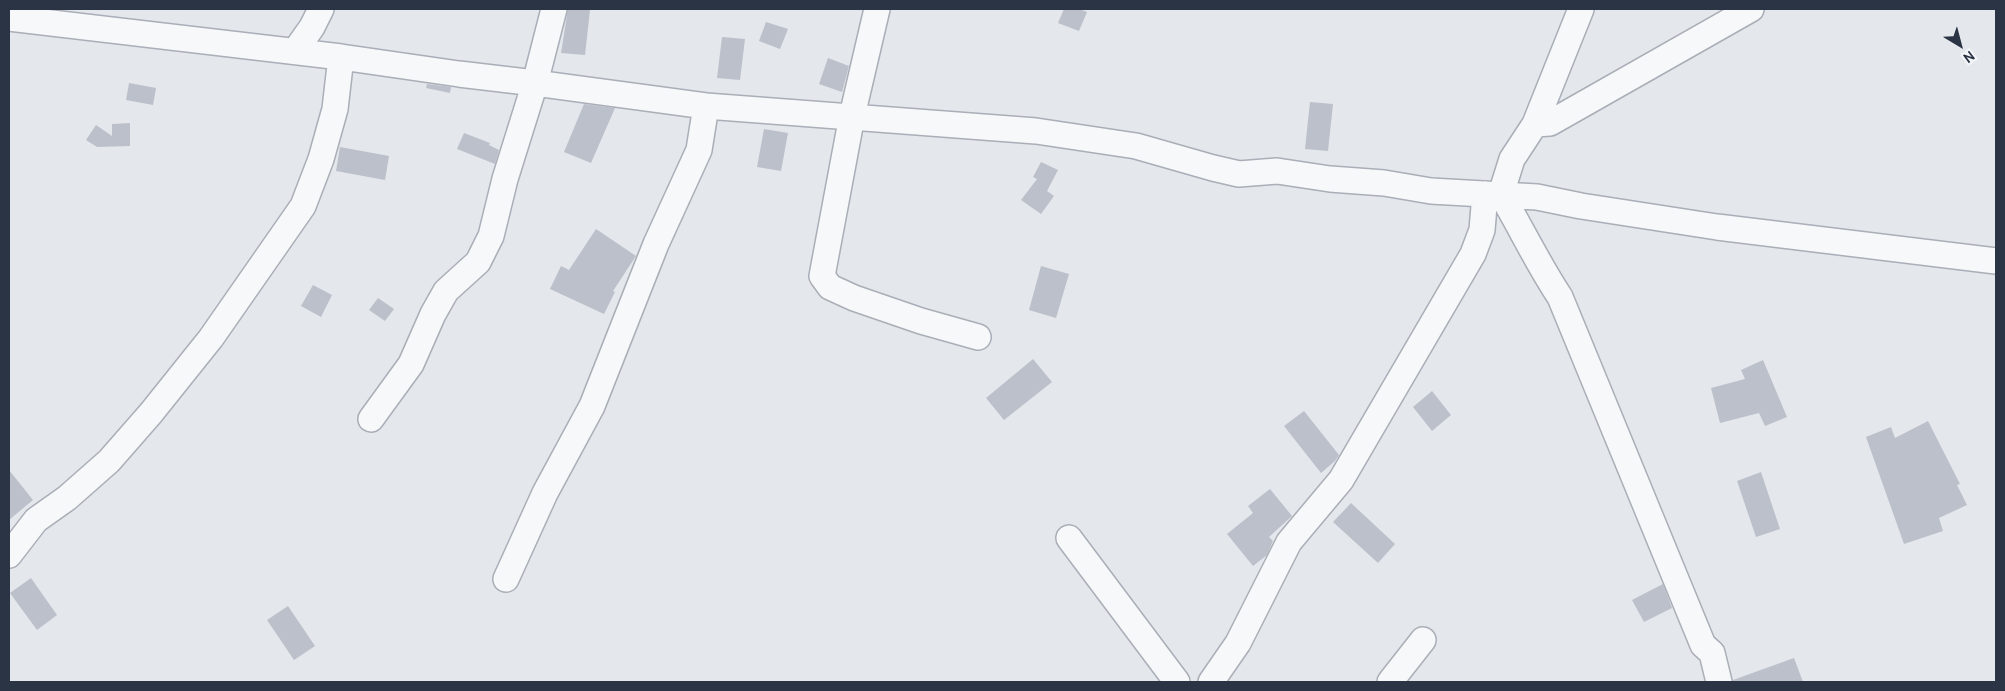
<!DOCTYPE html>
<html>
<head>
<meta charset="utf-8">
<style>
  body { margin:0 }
  #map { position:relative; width:2005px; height:691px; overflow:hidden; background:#e4e7ec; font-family:Cabin,sans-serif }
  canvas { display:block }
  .frame { position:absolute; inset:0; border:10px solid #2b3445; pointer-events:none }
  .north { position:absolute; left:1935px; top:20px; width:50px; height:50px; -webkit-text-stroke:4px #f4f6f9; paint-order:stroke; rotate:143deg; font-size:14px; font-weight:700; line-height:20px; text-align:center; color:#2b3445 }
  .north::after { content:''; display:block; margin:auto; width:18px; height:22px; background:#2b3445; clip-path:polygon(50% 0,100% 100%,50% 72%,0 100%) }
</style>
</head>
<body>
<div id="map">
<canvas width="2005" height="691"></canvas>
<div class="frame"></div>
<div class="north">N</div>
</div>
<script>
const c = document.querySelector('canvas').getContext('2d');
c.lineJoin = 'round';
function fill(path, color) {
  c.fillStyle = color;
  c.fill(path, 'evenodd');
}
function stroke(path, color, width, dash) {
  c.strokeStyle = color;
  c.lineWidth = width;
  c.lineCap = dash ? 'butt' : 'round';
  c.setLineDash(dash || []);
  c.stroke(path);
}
fill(new Path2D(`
  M568,9L590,10L585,55L561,53Z
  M1064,9H1079L1087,12L1079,31L1058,23Z
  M766,22L788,29L780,49L759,41Z
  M722,37L745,39L740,80L717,78Z
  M828,58L849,66L842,92L819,84Z
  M129,83L156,88L153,105L126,100Z
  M427,84L451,87L450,93L426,88Z
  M1310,102L1333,104L1328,151L1305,149Z
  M584,104L615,108L591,163L564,152Z
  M130,123V146L97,147L86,140L96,125L112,136V124Z
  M764,129L788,133L781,171L757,167Z
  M464,133L490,143L489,145L499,150L495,164L457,149Z
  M340,147L389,156L385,180L336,171Z
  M1041,162L1058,170L1047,191L1054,196L1041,214L1021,200L1037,179L1033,177Z
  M596,229L636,256L613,291L615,292L604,314L550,289L561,266L569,270Z
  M1041,266L1069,274L1056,318L1029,310Z
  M313,285L332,295L321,317L301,306Z
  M378,298L394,309L385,321L369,310Z
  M1033,359L1052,382L1004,420L986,398Z
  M1763,360L1787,417L1765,426L1759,413L1720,423L1711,388L1745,379L1741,370Z
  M1432,391L1451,415L1432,431L1413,407Z
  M1304,411L1339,455L1335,461L1321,473L1284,426Z
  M1928,421L1960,484L1957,485L1967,505L1939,518L1943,531L1904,544L1866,437L1891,427L1895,438Z
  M9,470L33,500L9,520Z
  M1761,472L1780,529L1756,537L1737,481Z
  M1270,489L1292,516L1269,537L1273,541L1267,555L1253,566L1227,534L1253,513L1248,506Z
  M1351,503L1395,544L1378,563L1333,522Z
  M31,578L57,615L37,630L10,593Z
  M1663,584L1672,608L1644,622L1632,600Z
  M288,606L315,646L294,660L267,620Z
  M1794,658L1803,682H1733V680Z`), '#bbc0ca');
const minor = new Path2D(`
  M877,9L852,116L822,276L830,287L854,298L921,321L978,337
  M1581,9L1535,124L1512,159L1501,194C1521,228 1538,264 1560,297L1703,645L1712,653L1719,682
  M9,18L341,57L459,74L535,83L706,106L1036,131L1136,146L1213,168L1239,174L1277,171L1330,179L1384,183L1431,191L1537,197L1581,206L1717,227L1996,261
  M295,51L312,27L321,9
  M1535,124L1550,123L1751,9
  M371,419L411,364L433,314L446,291L478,262L491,236L505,179L535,83L554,9
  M1069,538L1177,682
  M9,555L36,520L67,498L109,461L151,413L211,338L303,206L321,159L335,109L341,57
  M506,579L545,493L592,406L656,244L699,150L706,106
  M1211,682L1238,643L1289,542L1341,480L1473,254L1482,230L1485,194
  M1390,682L1423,640`);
stroke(minor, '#a9aeb7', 28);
stroke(minor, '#f7f8fa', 25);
</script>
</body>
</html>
